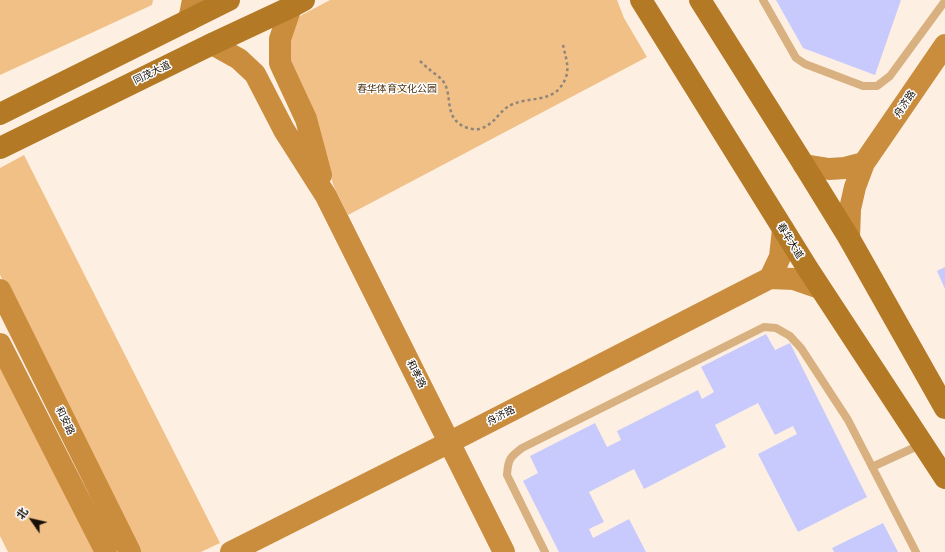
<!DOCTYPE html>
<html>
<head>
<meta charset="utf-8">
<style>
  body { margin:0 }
  #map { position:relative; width:945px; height:552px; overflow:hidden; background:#fdf0e3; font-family:"PT Sans Narrow","Noto Sans SC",sans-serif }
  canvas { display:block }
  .north { position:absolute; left:12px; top:500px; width:40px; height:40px; -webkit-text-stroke:3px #fff; paint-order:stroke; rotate:304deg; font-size:11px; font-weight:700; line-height:16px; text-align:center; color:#181109 }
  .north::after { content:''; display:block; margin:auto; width:14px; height:18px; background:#181109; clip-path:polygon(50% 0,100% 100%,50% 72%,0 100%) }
</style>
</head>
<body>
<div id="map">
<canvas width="945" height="552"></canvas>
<div class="north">北</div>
</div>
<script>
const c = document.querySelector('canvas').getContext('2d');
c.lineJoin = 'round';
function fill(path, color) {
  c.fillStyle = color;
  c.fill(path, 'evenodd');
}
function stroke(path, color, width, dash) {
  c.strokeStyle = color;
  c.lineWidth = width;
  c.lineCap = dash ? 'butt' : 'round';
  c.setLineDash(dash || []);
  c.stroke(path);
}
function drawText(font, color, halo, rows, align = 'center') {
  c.font = font + ' "PT Sans Narrow","Noto Sans SC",sans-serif';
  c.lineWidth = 3;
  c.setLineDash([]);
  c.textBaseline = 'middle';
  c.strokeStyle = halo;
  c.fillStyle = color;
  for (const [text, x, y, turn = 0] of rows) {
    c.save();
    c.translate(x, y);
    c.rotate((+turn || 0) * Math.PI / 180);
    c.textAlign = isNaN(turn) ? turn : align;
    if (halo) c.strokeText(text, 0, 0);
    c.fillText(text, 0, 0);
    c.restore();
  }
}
fill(new Path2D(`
  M0,0H153L152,5L0,75Z
  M330,0H617L624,18L647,57L348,215L334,187L311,115L286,61L287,39L298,17Z
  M24,155L220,543L201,552H137L0,275V168Z
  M0,363L95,552H8L0,536Z`), '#f1c086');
fill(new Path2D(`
  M776,0H901L875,75L803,48Z
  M945,267V289L937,271Z
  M766,334L775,350L790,343L867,497L798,532L758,454L797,434L793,426L775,435L758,403L715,425L726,447L644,489L634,469L589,492L604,522L589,529L593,538L629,519L646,552H559L523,481L538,473L530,456L595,423L607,447L621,440L617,431L698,390L702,399L714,392L701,367Z
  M883,523L898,552H834L832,548Z`), '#c8c9fc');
stroke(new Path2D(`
  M420,61C423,64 426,67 429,69C433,73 439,76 443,81C453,95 444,114 461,125C466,128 473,130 479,129C497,124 498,110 513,104C527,98 548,101 559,89C572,73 567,63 563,45`), '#8f857a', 2.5, [3, 3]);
stroke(new Path2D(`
  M763,0L796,58L805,64L863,86H877L890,76L945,1
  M872,467L922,444
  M545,552L507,475C508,459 510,457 522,448L764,327L776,328L790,336L801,348L848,420L916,552`), '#d9b080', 8);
stroke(new Path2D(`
  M291,7L280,39V63L306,119L321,175
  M189,20L193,0
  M212,44L239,59L255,74L284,130L326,196L504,552
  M804,165L829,169L845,168L864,163
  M849,238L850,209L855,187L864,163L945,45
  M770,278L780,257L783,229
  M0,290L130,552
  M0,344L106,552
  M231,552L450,442L770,278L794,279L820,288`), '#ca8d3e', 22);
stroke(new Path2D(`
  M641,0L808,269L945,478
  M700,0L804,165L849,238L945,408
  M0,114L229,0
  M0,148L212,44L291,7L304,0`), '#b47925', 22);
drawText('10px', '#181109', '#fff', [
  ["同茂大道",152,73,-26],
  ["舟济路",905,104,-56],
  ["春华大道",790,241,58],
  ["和孝路",416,374,63],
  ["舟济路",501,416,-27],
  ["和安路",65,421,64]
]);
drawText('10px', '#4d3414', '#fff', [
  ["春华体育文化公园",397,89]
]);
</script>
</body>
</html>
